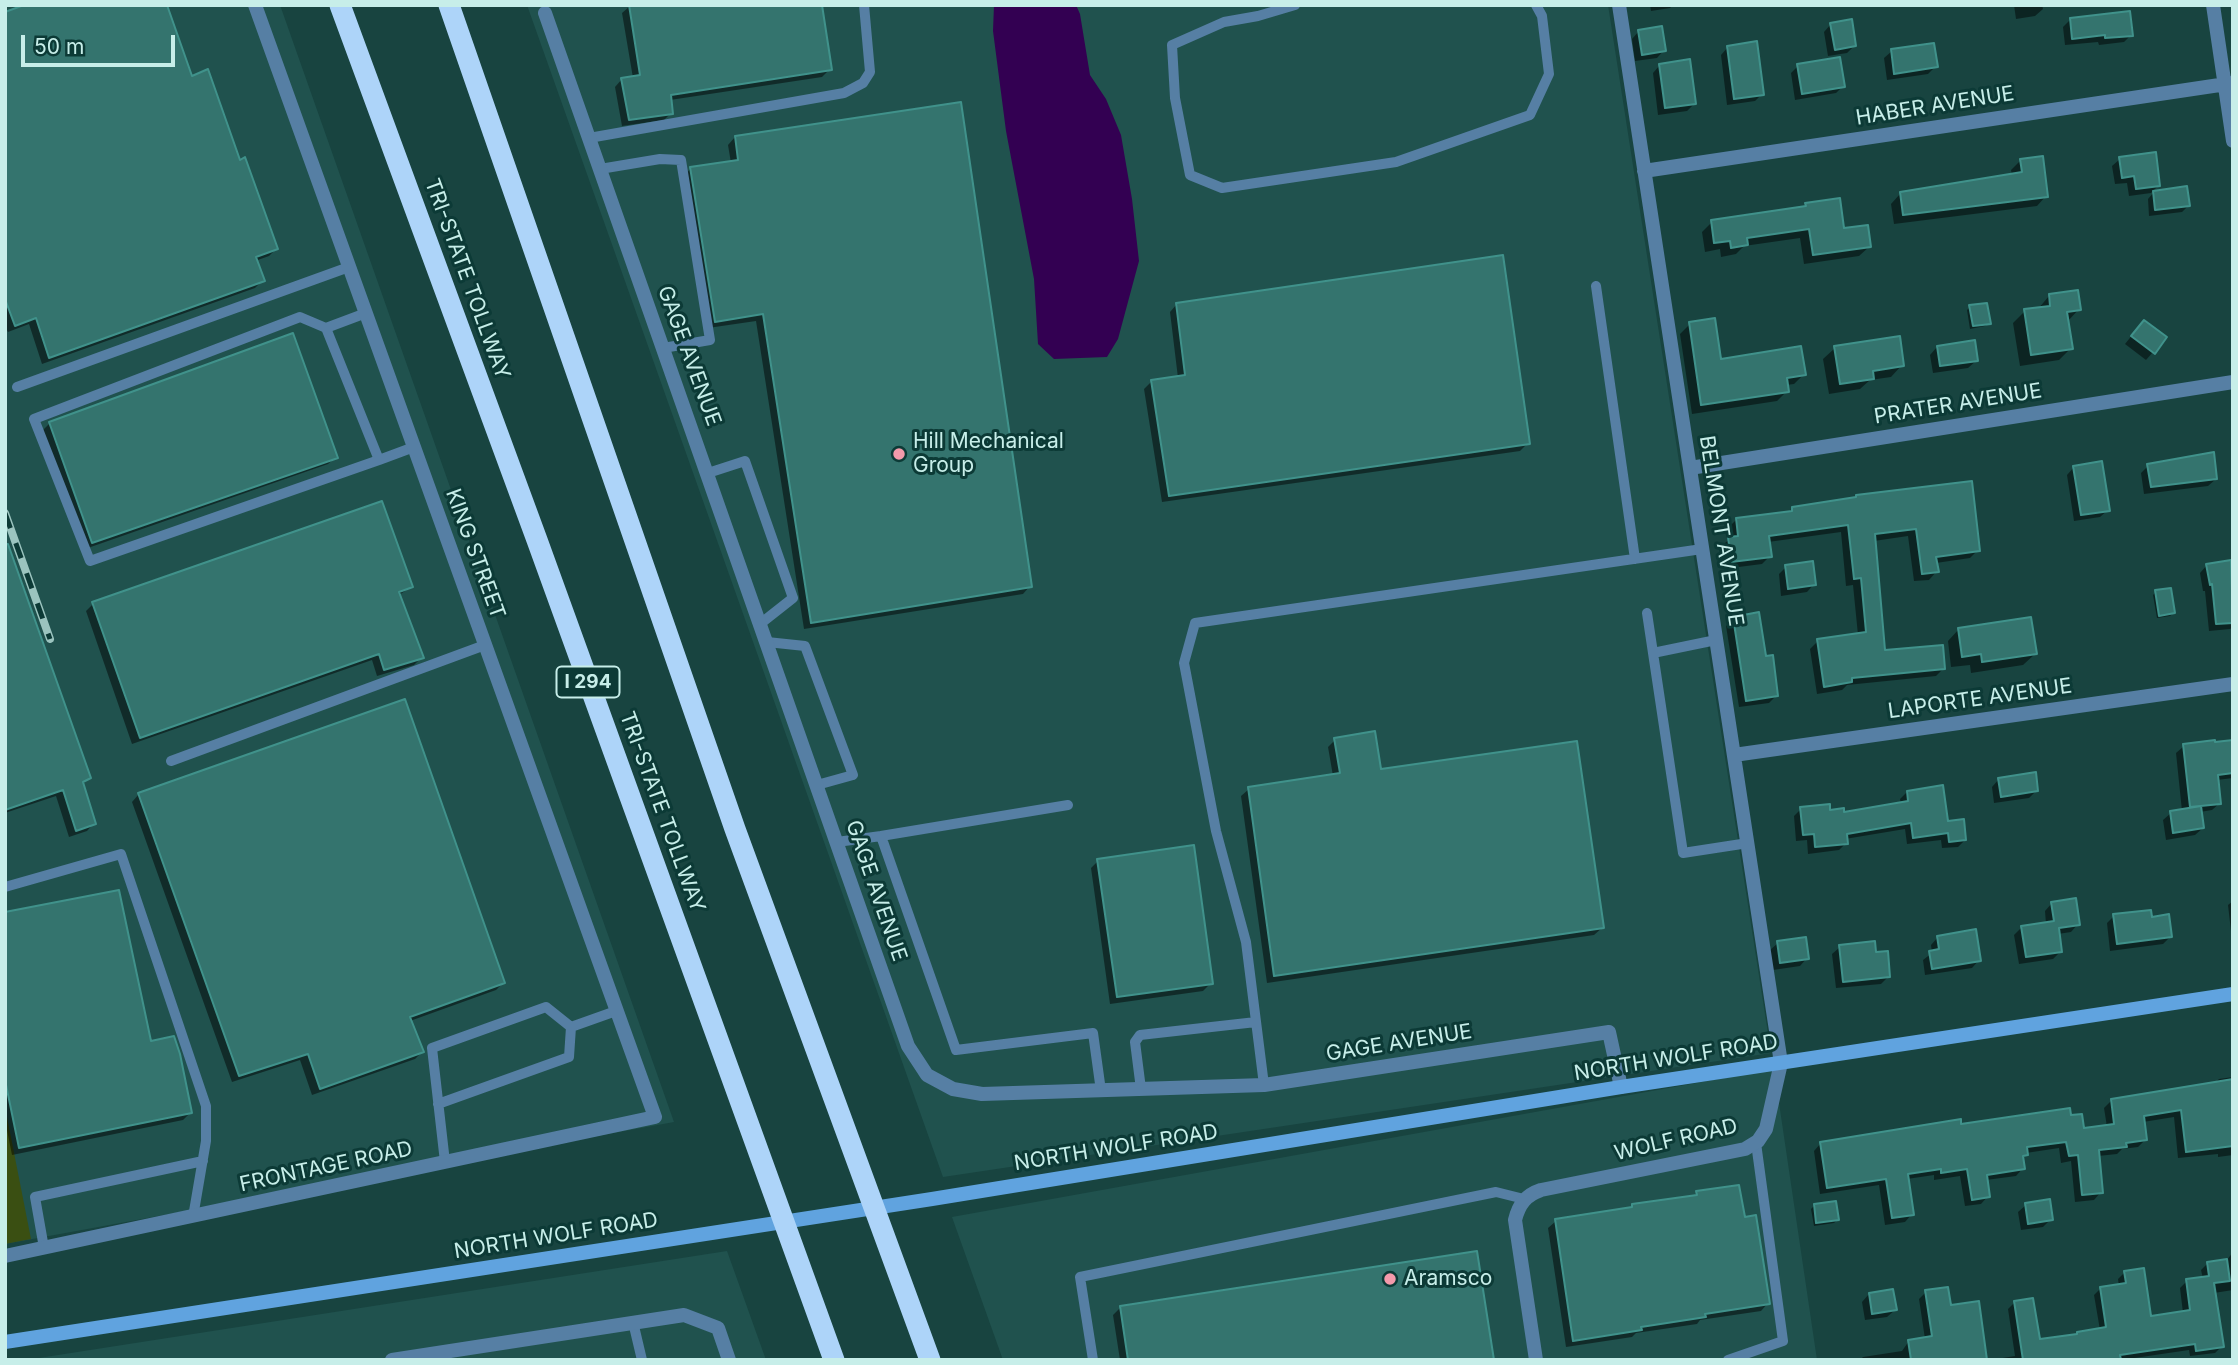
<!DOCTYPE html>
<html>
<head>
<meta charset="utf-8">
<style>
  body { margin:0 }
  #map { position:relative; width:2238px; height:1365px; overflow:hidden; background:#184440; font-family:Inter,sans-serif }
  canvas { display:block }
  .frame { position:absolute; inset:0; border:7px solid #c7eee9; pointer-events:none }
  .scale { position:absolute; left:21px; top:35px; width:154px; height:32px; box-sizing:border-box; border:4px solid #c7eee9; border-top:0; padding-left:9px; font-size:21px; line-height:24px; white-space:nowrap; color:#c7eee9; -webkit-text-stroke:5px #0c3a36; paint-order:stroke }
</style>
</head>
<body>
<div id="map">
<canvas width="2238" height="1365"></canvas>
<div class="frame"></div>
<div class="scale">50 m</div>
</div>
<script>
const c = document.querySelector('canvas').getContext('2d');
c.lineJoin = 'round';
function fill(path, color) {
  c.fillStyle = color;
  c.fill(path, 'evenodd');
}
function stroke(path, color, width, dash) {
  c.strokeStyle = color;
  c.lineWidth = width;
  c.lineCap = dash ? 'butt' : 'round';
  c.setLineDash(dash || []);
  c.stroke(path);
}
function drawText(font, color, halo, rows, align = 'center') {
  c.font = font + ' Inter,sans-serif';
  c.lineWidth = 6;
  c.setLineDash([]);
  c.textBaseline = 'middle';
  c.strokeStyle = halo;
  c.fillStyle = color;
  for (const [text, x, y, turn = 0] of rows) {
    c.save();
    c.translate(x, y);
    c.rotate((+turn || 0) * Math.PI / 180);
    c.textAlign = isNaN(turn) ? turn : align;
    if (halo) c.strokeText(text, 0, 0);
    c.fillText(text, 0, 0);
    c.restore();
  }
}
fill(new Path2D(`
  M5,5H280L674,1122L5,1244Z
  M527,5H1608L1771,1053L943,1177Z
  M1774,1069L1817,1360H1003L952,1217Z
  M727,1251L766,1360H26Z`), '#20524e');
fill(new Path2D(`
  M5,1107L31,1239L5,1244Z`), '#3a4f12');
fill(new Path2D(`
  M994,5H1076L1080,14L1090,75L1106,99L1121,135L1132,199L1139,261L1118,339L1107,357L1054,359L1038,344L1034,279L1006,131L993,31Z`), '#330052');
fill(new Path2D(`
  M1650,5H1673L1670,8L1651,11Z
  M2014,5H2042L2043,9L2035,16L2016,19Z
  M630,6L830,69L822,77L670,100L671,113L664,120L622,126L615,87L622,79L633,78L622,13Z
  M5,14L191,79L239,162L276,249L269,256L255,261L263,280L255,288L42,364L29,324L8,332L5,326Z
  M2071,19L2131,35L2124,42L2099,45L2098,42L2065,45L2063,27Z
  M1831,24L1854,46L1847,53L1828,56L1824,32Z
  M1639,31L1664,50L1657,58L1635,61L1632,39Z
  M1728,47L1762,94L1755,101L1727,105L1721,55Z
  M1892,51L1936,66L1928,74L1887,80L1884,58Z
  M1660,65L1694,104L1687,111L1658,115L1653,73Z
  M1798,66L1843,86L1836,93L1795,100L1791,73Z
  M735,137L1030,586L1023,594L804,629L756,321L708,328L684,176L691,168L731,163L728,145Z
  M2120,159L2159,185L2151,193L2129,196L2127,183L2115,184L2112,166Z
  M2021,160L2046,196L2037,206L1894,224L1891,204L1900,194L2012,176L2011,170Z
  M2154,192L2188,206L2182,212L2149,216L2148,199Z
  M1806,205L1869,247L1859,256L1804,264L1800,238L1744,246L1736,254L1721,257L1720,249L1705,252L1702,232L1712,222L1802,209Z
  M2049,296L2079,309L2068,321L2071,348L2059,360L2020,366L2013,323L2025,311L2038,309Z
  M1177,304L1528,443L1520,451L1162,502L1144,389L1151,382L1178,378L1170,312Z
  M1970,307L1989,323L1985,326L1970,329L1967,310Z
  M1690,324L1720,361L1804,374L1794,384L1786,385L1787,391L1777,401L1692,414L1680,334Z
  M2137,329L2153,352L2146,360L2125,344Z
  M1937,347L1976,361L1968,368L1933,373L1930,355Z
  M1835,348L1902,365L1891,377L1870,380L1860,389L1829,394L1823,359Z
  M50,423L336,457L328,464L85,549L43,430Z
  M2148,466L2216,479L2208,486L2144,494L2141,473Z
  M2074,467L2108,510L2100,517L2074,521L2067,475Z
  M1854,499L1978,550L1970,558L1936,563L1937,571L1929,580L1914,581L1908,536L1874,541L1883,652L1944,668L1936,676L1847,685L1842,690L1817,694L1810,649L1818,641L1858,635L1853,585L1846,586L1841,532L1768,542L1770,556L1762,564L1723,569L1720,547L1730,539L1728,528L1736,520L1787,513L1793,508Z
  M5,542L89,778L82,784L94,823L87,831L69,837L56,796L5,813Z
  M2229,562L2233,587V627L2230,629L2209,631L2205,591H2203L2200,573L2207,565Z
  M1786,567L1814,584L1807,592L1781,596L1779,574Z
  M411,587L399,595L422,657L414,665L377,676L372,660L132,744L86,611L93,604Z
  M2156,592L2173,613L2170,616L2157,618L2153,595Z
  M1734,618L1765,658L1777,695L1769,703L1739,707L1726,626Z
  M1959,629L2035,654L2023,665L1971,673L1970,665L1951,667L1948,641Z
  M1335,740L1602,928L1594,935L1267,983L1241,796L1249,789L1333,776L1328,747Z
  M2233,741V778L2217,780L2220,803L2212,810L2200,812L2203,828L2195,835L2166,840L2163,820L2171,813L2182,811L2176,753L2184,746Z
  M1999,779L2036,791L2029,798L1994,803L1992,787Z
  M1907,792L1947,823L1965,840L1958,847L1942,848L1941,840L1907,844L1905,829L1845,839L1846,843L1839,850L1808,854L1807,840L1796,841L1794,816L1801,809L1843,814L1901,804L1900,799Z
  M139,794L503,983L496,990L410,1021L422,1052L415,1059L312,1095L300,1060L232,1082L132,802Z
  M1098,861L1211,983L1203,991L1110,1004L1091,868Z
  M2233,901V930L2231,931L2228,905Z
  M2052,903L2078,924L2071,932L2058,934L2060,952L2053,959L2019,964L2014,935L2022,927L2046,924L2045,911Z
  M5,914L190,1113L183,1120L12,1155L5,1120Z
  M2114,916L2150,918L2170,937L2163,944L2110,951L2107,923Z
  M1938,937L1979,960L1972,968L1925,975L1923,960L1932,953L1931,945Z
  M1778,943L1807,958L1800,966L1773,970L1770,950Z
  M1840,947L1874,954L1889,976L1881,984L1836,988L1832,954Z
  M2233,1077V1155L2218,1157V1154L2178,1158L2174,1117L2143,1122L2145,1140L2138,1147L2122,1149L2117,1154L2098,1156L2101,1192L2094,1200L2075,1202L2071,1161L2061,1163L2059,1148L2026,1153L2022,1159L2023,1168L2016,1176L1986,1180L1988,1196L1981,1204L1965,1206L1960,1176L1934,1180V1175L1907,1179L1912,1214L1905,1222L1885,1225L1879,1185L1820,1194L1814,1151L1821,1143L1960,1126L2070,1117L2082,1130L2107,1127L2104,1108L2112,1100L2215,1083L2219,1079Z
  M1697,1193L1743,1219L1768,1303L1761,1311L1700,1320L1697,1324L1636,1333L1632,1337L1566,1347L1548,1228L1556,1221L1629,1209L1633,1206L1693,1197Z
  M1815,1205L1837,1220L1834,1223L1814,1226L1811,1209Z
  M2026,1205L2051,1219L2043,1227L2021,1230L2018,1212Z
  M2233,1252V1290L2214,1293L2222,1346L2215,1353L2190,1356L2189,1350L2121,1360H1990L2015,1356L2008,1309L2015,1302L2038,1341L2100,1330L2094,1295L2101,1288L2119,1286L2118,1279L2125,1272L2150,1318L2183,1313L2180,1288L2187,1281L2203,1279L2201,1270L2208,1263L2227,1260Z
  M1926,1292L1937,1360H1860L1863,1357L1902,1351L1909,1341L1925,1339L1919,1299Z
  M1869,1294L1895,1310L1887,1317L1865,1320L1862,1302Z
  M1120,1308L1492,1360H1120L1113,1315Z`), '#0007');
const building = new Path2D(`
  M24,5H167L192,76L208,69L240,160L245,157L278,249L256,257L265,281L49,358L36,318L15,326L5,299V12Z
  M629,5H822L832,70L671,95L673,114L629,120L621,78L640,75Z
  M2130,11L2133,36L2105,38V35L2072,39L2070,18Z
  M1852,19L1856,46L1835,50L1830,23Z
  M1662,26L1666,51L1642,55L1638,30Z
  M1757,41L1764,95L1734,99L1727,46Z
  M1934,43L1938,67L1894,74L1891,49Z
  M1840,57L1845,87L1802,94L1797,64Z
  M1690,59L1696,104L1665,108L1659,64Z
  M961,102L1032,587L811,623L763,314L715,322L690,167L738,160L735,136Z
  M2156,152L2160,186L2136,189L2134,176L2122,178L2119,157Z
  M2043,156L2048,197L1903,215L1900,192L2022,172L2020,159Z
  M2187,186L2190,206L2155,210L2153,191Z
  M1840,198L1844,228L1868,225L1871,247L1813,255L1809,229L1747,238L1748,245L1731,248L1730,241L1714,243L1711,220L1806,206L1805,203Z
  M1503,255L1530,444L1169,496L1151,380L1185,375L1176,303Z
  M2078,290L2081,310L2067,312L2073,349L2031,355L2024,309L2050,306L2049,294Z
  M1987,303L1991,324L1973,326L1969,305Z
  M1715,318L1721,359L1801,346L1806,375L1787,378L1789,392L1701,405L1689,322Z
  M2144,320L2167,337L2155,354L2131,336Z
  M293,333L338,458L92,543L49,422Z
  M1900,336L1904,366L1873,371L1874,379L1840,384L1834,346Z
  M1975,340L1978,361L1940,366L1937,346Z
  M2214,452L2217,479L2151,487L2147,464Z
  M2102,461L2110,511L2081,515L2073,466Z
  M1972,481L1980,551L1936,557L1939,572L1922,574L1916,529L1875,534L1885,650L1943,645L1945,669L1852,678V682L1824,687L1817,639L1866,632L1861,578L1854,579L1848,525L1769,536L1772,557L1731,562L1728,537L1738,536L1736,518L1792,511V507L1856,497V495Z
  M382,501L413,587L399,592L424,658L384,670L379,654L140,738L92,602Z
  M5,544H8L91,778L83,782L96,824L76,831L63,790L5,810Z
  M2231,560L2233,623L2216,624L2212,584L2210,585L2206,564Z
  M1813,561L1816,585L1788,589L1785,565Z
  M2171,588L2175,613L2159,616L2155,590Z
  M1759,612L1766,656L1773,655L1778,696L1746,701L1733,617Z
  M2031,617L2037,654L1982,662L1981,654L1962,657L1958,628Z
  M405,699L505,983L410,1017L424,1052L320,1089L308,1054L239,1076L138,793Z
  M1375,731L1381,769L1577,741L1604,928L1274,976L1248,787L1340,773L1334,738Z
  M2215,740V742L2233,740V773L2218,775L2221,804L2190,807L2183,744Z
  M2036,772L2038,791L2001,797L1998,778Z
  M1943,785L1948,821L1964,819L1966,840L1949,842L1948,833L1913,838L1911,823L1847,834L1848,844L1815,847L1814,834L1803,835L1800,807L1830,804V810L1844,808V812L1908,801L1907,791Z
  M2201,806L2204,828L2173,833L2170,811Z
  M1194,845L1213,984L1117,997L1097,859Z
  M119,890L151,1041L174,1036L180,1054L192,1113L19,1148L5,1080V912Z
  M2076,898L2080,925L2059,928L2062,952L2026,957L2021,926L2054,921L2051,902Z
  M2151,910L2152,917L2169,914L2172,937L2117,944L2113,914Z
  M1976,929L1981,961L1932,969L1929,951L1939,949L1937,936Z
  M1806,937L1809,959L1780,963L1777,941Z
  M1875,941L1876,952L1888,951L1890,977L1843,982L1839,945Z
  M2233,1079V1146L2186,1152L2181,1110L2144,1116L2147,1140L2126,1143L2127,1147L2099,1150L2103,1193L2082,1195L2078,1155L2069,1156L2066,1142L2027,1147L2028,1155L2023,1156L2025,1169L1987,1175L1990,1197L1972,1200L1967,1169L1941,1173V1169L1908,1174L1914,1215L1892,1218L1886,1179L1827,1188L1820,1142L1961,1119V1124L2070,1108L2071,1115L2082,1114L2084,1128L2114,1124L2111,1099Z
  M1739,1185L1745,1217L1756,1215L1770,1304L1705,1314L1706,1317L1641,1327L1642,1330L1573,1341L1555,1219L1632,1207V1204L1697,1195L1696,1191Z
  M2050,1199L2053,1220L2028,1224L2025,1203Z
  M1836,1201L1839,1220L1816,1223L1814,1204Z
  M1477,1251L1494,1360H1128L1120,1306Z
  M2227,1259L2230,1281L2214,1283L2224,1347L2196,1351L2195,1344L2120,1355L2121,1360H2023L2014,1301L2033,1298L2040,1339L2077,1334V1332L2106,1327L2100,1287L2126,1283L2124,1271L2144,1268L2151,1316L2190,1310L2186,1279L2209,1276L2207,1262Z
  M1948,1287L1951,1305L1979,1301L1987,1360H1911L1908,1340L1932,1336L1925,1290Z
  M1893,1289L1897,1310L1872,1314L1869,1293Z`);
fill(building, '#34746e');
stroke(building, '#40928b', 2);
stroke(new Path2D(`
  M1295,5L1258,16L1224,22L1172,45L1175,98L1190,175L1222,188L1396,162L1530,115L1549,74L1542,16L1536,5
  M589,138L844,93L863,83L870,72L864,5
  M600,169L660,159L681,160L710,340L663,348
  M1596,286L1635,559
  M366,313L326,328L379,460L414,447
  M326,328L300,317L34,419L90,561L379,460
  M17,387L349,267
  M708,473L745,461L793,598L760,624
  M1647,613L1683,853L1748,843
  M767,642L805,646L853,775L817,785
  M1653,653L1716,640
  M171,761L485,645
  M881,836L1068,805
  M837,842L881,836L956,1050L1093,1033L1101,1091
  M5,887L121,854L206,1106V1141L193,1217
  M571,1027L616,1011
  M1264,1085L1246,942L1216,831L1184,663L1195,623L1702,549
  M1141,1089L1135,1042L1140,1035L1256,1022
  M438,1104L569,1057L571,1027
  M445,1162L432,1048L546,1007L571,1027
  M44,1248L35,1197L203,1161
  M633,1322L642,1360
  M1093,1360L1080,1277L1496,1192L1524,1199
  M1728,1360L1783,1341L1756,1143`), '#567fa4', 10);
stroke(new Path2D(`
  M2213,5L2233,141
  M545,13L908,1046L927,1075L953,1089L982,1094L1264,1085L1609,1032L1621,1087
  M1644,171L2233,83
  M1690,468L2233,382
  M1734,755L2233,684
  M5,1256L655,1117L255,5
  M392,1360L684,1315L718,1328L729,1360
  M1536,1360L1515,1220C1519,1204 1526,1195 1541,1190L1745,1149L1758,1141L1766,1129L1781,1063L1619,5`), '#567fa4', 14);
stroke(new Path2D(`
  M5,1342L932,1199L1621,1087L2233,994`), '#60a3df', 14);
stroke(new Path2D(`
  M340,5L537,540L834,1360
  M449,5L735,829L930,1360`), '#add4f9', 21);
const rail = new Path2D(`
  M5,513L50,639`);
stroke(rail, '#9bc4bf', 8);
stroke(rail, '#0c3a36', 5, [16]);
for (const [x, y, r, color] of [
  [899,454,7,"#f39aab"],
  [1390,1279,7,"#f39aab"]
]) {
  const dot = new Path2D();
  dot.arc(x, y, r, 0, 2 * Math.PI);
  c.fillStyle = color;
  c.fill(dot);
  stroke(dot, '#0c3a36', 2.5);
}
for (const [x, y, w] of [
  [588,682,63]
]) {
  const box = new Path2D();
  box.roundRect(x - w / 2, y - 15.5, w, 31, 5);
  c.fillStyle = '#0c3a36';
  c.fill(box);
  stroke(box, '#c7eee9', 2);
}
drawText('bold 19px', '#c7eee9', null, [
  ["I 294",588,682]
]);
drawText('21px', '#c7eee9', '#0c3a36', [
  ["HABER AVENUE",1935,106,-9],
  ["TRI-STATE TOLLWAY",467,279,70],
  ["GAGE AVENUE",689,356,70],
  ["PRATER AVENUE",1958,404,-9],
  ["BELMONT AVENUE",1721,531,81],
  ["KING STREET",475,554,70],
  ["LAPORTE AVENUE",1980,699,-8],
  ["TRI-STATE TOLLWAY",662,812,70],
  ["GAGE AVENUE",876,891,71],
  ["GAGE AVENUE",1399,1043,-9],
  ["NORTH WOLF ROAD",1676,1058,-9],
  ["WOLF ROAD",1676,1140,-13],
  ["NORTH WOLF ROAD",1116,1148,-9],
  ["FRONTAGE ROAD",326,1167,-12],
  ["NORTH WOLF ROAD",556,1236,-9]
]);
drawText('21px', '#c7eee9', '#0c3a36', [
  ["Hill Mechanical",913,442],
  ["Group",913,466],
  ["Aramsco",1404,1279]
], 'left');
</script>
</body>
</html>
